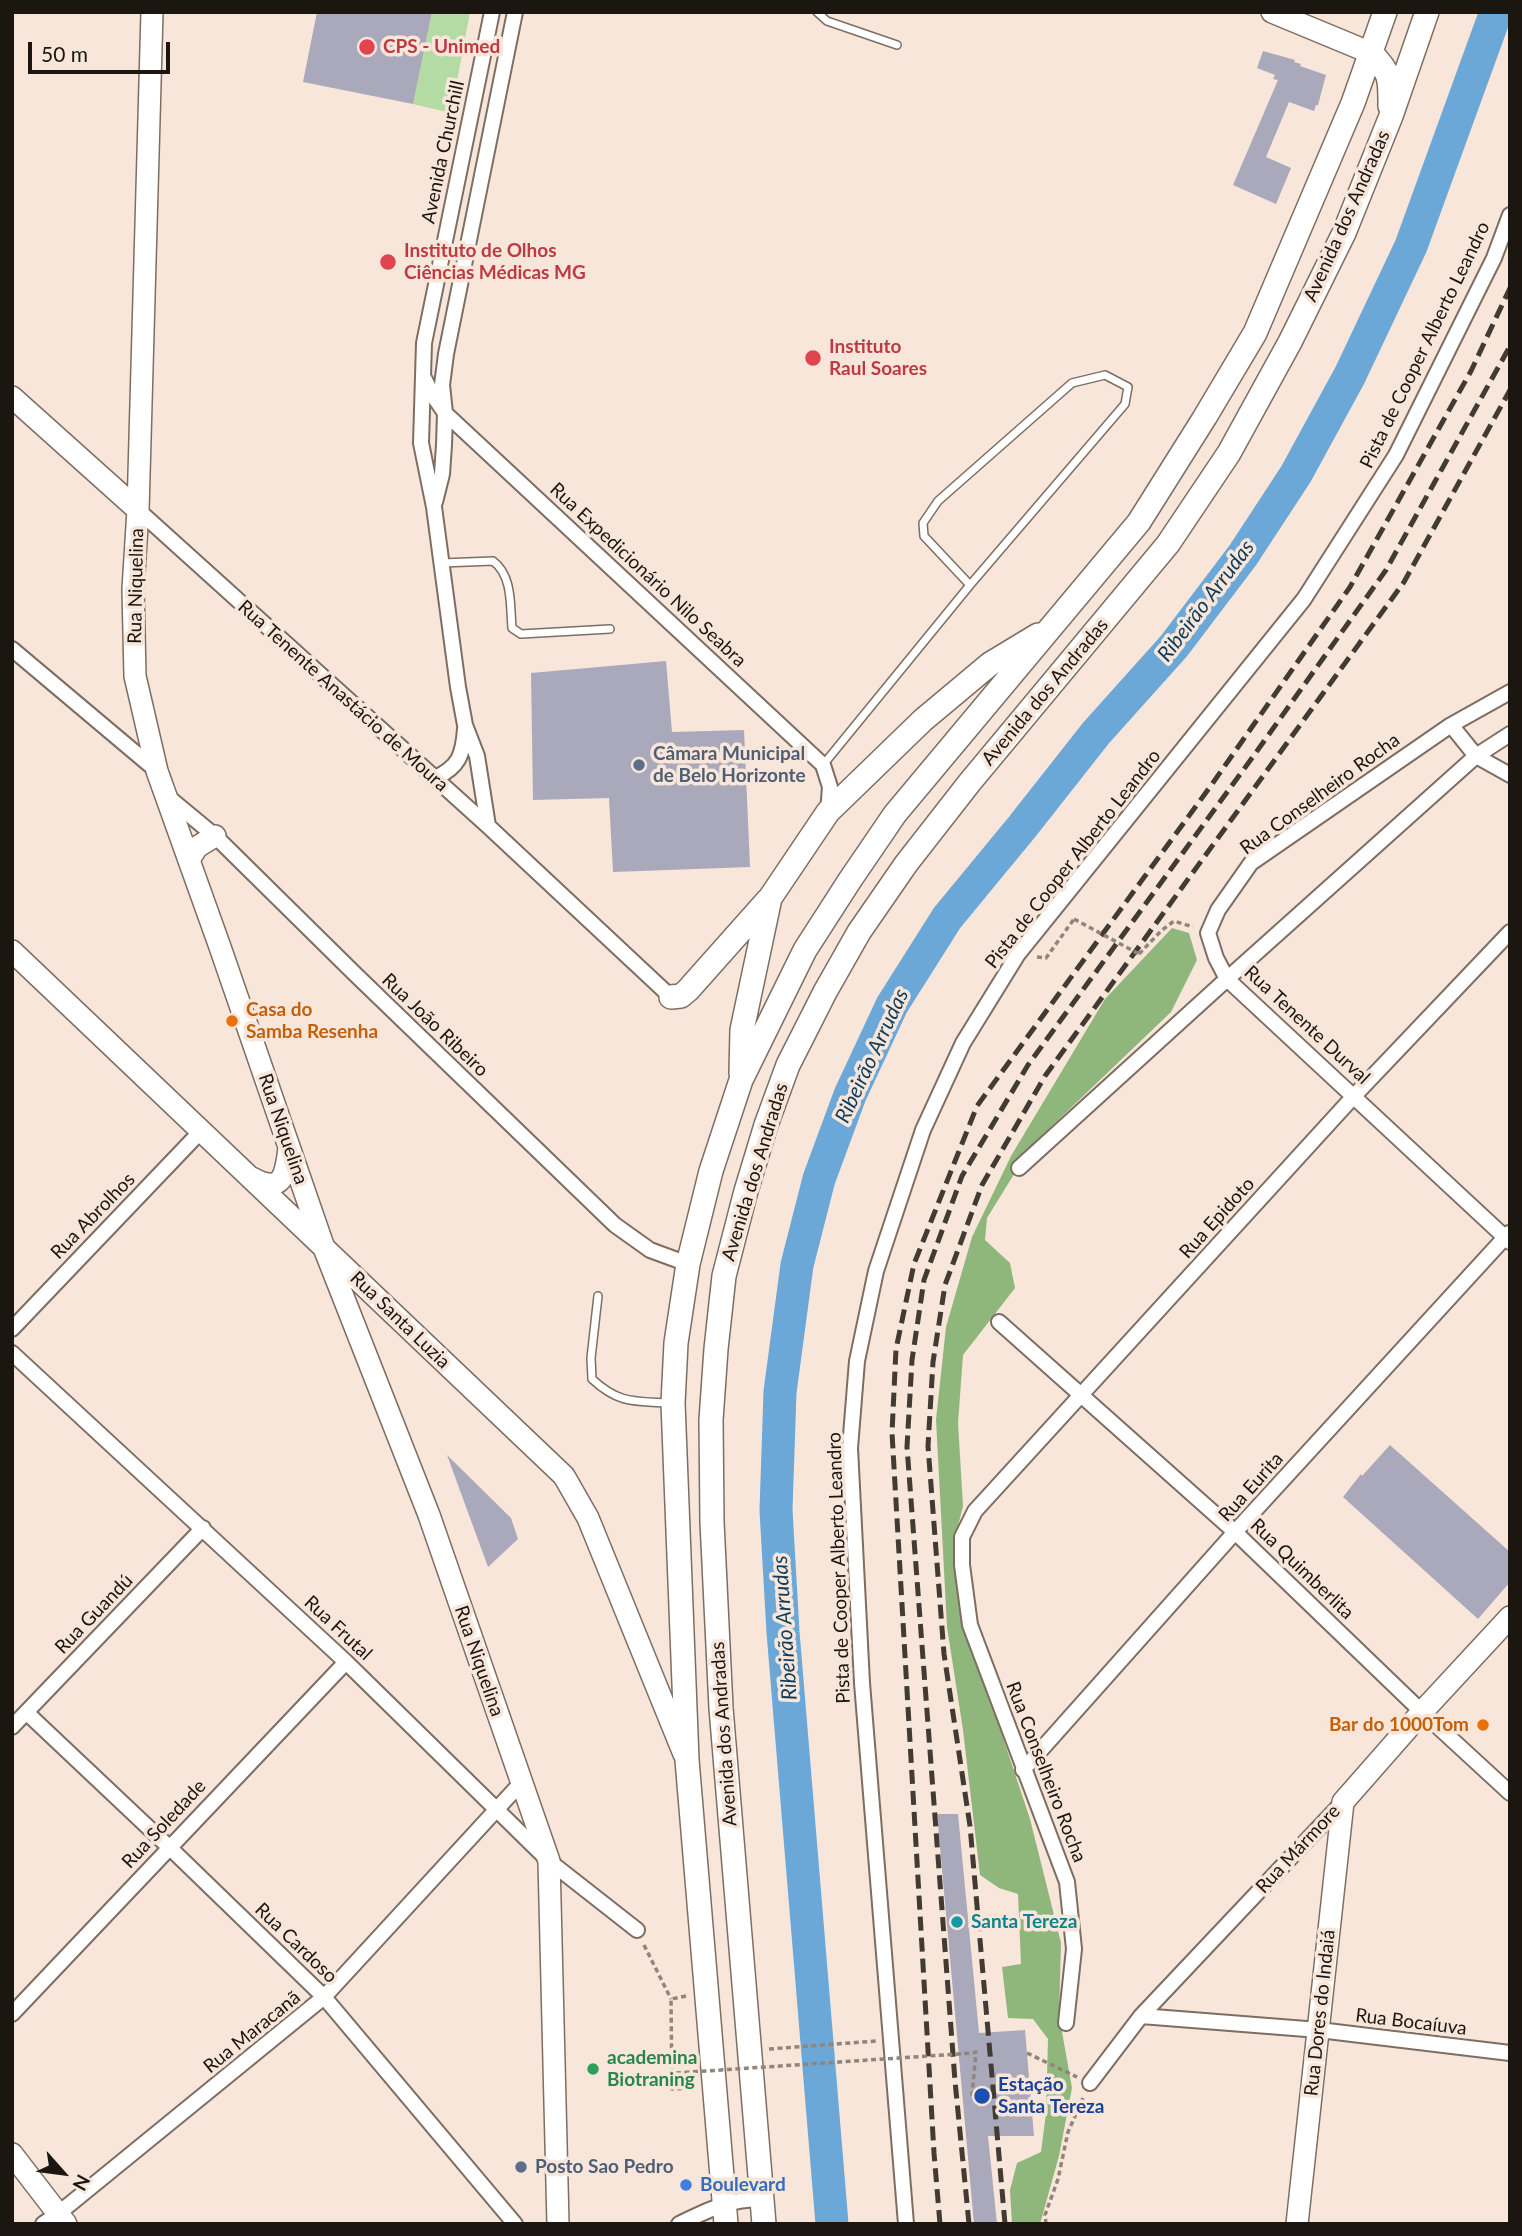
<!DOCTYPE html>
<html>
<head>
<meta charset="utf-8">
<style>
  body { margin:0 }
  #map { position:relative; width:1522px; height:2236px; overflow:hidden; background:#f7e6d9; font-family:Lato,sans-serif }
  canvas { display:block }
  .frame { position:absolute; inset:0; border:14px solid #1c1611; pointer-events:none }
  .north { position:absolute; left:28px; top:2138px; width:70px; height:70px; -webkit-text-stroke:5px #f7e6d9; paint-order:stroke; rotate:118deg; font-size:19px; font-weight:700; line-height:28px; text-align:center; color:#1c1611 }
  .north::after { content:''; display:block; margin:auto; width:24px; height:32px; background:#1c1611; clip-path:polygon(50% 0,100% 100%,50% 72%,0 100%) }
  .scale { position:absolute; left:28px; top:42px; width:142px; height:32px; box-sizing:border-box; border:4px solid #1c1611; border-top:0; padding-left:9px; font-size:21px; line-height:24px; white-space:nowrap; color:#1c1611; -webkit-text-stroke:5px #f7e6d9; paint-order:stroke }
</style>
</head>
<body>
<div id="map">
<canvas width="1522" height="2236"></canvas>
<div class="frame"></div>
<div class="north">N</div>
<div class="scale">50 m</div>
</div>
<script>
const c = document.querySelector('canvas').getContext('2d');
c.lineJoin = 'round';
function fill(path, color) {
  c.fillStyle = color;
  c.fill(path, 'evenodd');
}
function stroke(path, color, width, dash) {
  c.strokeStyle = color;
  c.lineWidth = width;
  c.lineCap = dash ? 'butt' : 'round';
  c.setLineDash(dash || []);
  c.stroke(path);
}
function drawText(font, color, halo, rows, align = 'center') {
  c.font = font + ' Lato,sans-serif';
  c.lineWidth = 7;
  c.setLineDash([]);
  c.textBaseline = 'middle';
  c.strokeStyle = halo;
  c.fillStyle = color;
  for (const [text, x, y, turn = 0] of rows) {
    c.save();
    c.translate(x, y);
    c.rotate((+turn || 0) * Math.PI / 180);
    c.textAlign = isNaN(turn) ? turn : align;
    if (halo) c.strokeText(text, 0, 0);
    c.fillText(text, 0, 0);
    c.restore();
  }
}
fill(new Path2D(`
  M432,12H470L451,113L413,104Z`), '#b5dba4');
fill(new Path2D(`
  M1172,928L1189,933L1197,960L1171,1012L1032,1145L987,1218L985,1240L1010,1263L1015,1288L963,1355L958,1423L963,1506L954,1542L957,1582L962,1614L1030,1819L1061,1943L1059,2015L1072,2088L1059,2156L1040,2224H1012L1010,2190L1017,2163L1041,2152L1046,2113L1048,2039L1033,2019L1008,2018L1002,1967L1021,1964L1018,1894L999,1888L980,1875L963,1730L947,1627L936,1420L946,1327L972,1237L1011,1156L1105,999Z`), '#8fb77c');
stroke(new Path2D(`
  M832,2224L783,1632L776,1510L780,1392L797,1265L819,1179L850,1095L892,1005L947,918L1022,827L1096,733L1174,646L1243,555L1296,474L1350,375L1411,246L1496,12`), '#6ba7d7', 33);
fill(new Path2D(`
  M317,12H432L413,104L303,82Z
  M1263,51L1295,60L1294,62L1301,64L1300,66L1326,75L1318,105H1316L1314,111L1289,102L1266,157L1291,168L1276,204L1233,185L1278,80L1273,79L1275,75L1257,68Z
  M666,661L672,732L744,730L750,867L613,872L609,798L533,800L531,673Z
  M1390,1445L1510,1552V1582L1478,1619L1343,1497L1361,1474L1362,1476Z
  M447,1455L511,1518L518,1539L488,1567Z
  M937,1814H958L979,2033L1025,2030L1034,2136H988L997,2224H974Z`), '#aaa9bb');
const lane = new Path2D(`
  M817,12L827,21L897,45
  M442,563L493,561C513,576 510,606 512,628L521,634L610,629
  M823,765L970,585L1125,404L1128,387L1105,375L1072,383L938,501L923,523L924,536L970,585
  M598,1296L591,1358L592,1379C619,1404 634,1401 669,1403`);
const street = new Path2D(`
  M424,378L432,394L445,413L823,765L830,787L828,812
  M435,502L442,474L444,445L445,413L442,385L446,354L515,12
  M138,510L488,826L671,997
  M12,649L157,771
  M1451,725L1476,756L1510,775
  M1510,734L1476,756L1227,979L1510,1242
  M435,778C459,767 463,755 465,729
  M168,797L215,836L355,974L615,1225L650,1250L688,1264
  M488,826L477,756L465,725L458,687L434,507L421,443L424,343L492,12
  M1019,1168L1227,979L1216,958L1208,933L1218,910L1251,863L1451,725L1510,692
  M999,1322L1235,1532L1422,1712L1510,1793
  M12,1329L202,1130
  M12,1353L346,1662L549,1861L637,1930
  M27,1713L169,1847L324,1997L515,2224
  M12,1727L203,1528
  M1023,1770L1235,1532L1509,1233
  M12,2014L346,1662
  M1141,2016L1319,2030L1510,2053
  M1066,2023L1074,1949L1067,1882L970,1625L962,1565V1537L975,1511L1354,1096L1510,932
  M1090,2083L1141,2016L1343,1802
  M43,2224L59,2213L324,1997L520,1784
  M679,2224C708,2210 729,2199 762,2199
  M906,2224L862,1683L850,1448L857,1361L876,1271L923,1130L963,1043L1018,954L1304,599L1396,455L1494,258L1510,215`);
const secondary = new Path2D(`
  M152,12L138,510L133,589L135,676L157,771L220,947L324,1248L429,1515L549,1861L558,2224
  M1272,12L1371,53
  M12,397L138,510
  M189,860L197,847L215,836
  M12,951L564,1476L588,1518L684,1754
  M252,1178C283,1195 286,1174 289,1148
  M12,2154L66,2224
  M1297,2224L1343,1802L1422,1712L1510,1617`);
const primary = new Path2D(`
  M1371,53C1391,73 1390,79 1390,106
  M671,997L681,996L688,990L768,900
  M741,1073L742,1030L770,898L828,812L923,720L990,664L1038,635
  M726,2224L687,1760L673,1403L676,1343L688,1264L711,1171L741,1080L805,950L850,880L895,814L1139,522L1205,417L1255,333L1353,103L1385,12
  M764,2224L721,1708L712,1522L711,1420L716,1349L724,1276L746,1191L766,1125L788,1065L825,992L859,932L906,864L970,782L1168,544L1229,453L1290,342L1344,233L1391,116L1427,12`);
stroke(lane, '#7d6e63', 10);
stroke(street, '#7d6e63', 18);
stroke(secondary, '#7d6e63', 24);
stroke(primary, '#7d6e63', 26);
stroke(new Path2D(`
  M1139,954L1161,931L1174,921L1193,927
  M1037,957L1046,958L1074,919
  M644,1945L671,1999
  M686,1996L671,1999L672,2089L695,2088
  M769,2049L877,2041
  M1027,2053L1077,2077
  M972,2096L976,2052L973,2053
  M1046,2224L1045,2215L1058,2179L1068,2132L1084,2096`), '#91857b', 3.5, [5, 3.5]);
stroke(lane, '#fff', 7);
stroke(street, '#fff', 14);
stroke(secondary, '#fff', 21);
stroke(primary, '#fff', 23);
stroke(new Path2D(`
  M940,2224L934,2153L892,1433L896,1349L914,1264L977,1106L1210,787L1350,587L1471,371L1510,288
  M969,2224L955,2081L907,1447L912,1360L924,1280L962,1176L1028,1065L1252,758L1386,570L1510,346
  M1005,2224L970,1826L944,1654L928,1446L933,1362L945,1285L982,1185L1045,1076L1404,582L1510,390`), '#423b34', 5, [14, 7]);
stroke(new Path2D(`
  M1074,919L1139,954
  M676,2073L973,2053`), '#91857b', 3.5, [5, 3.5]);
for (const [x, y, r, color] of [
  [367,47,9,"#e0444e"],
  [388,262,9,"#e0444e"],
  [813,358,9,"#e0444e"],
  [639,765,7,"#5c6f8a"],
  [232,1021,7,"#e8710a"],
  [1483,1725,7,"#e8710a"],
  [957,1922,7,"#0f9aa8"],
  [593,2069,7,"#2e9e5b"],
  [982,2096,9,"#1a4fb4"],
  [521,2167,7,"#5c6f8a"],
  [686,2185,7,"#3f7fe0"]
]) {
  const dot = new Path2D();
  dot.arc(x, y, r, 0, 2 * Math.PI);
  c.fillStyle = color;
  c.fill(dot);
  stroke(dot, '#f7e6d9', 2.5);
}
drawText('bold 19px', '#be3a42', '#f7e6d9', [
  ["CPS - Unimed",383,47],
  ["Instituto de Olhos",404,251],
  ["Ciências Médicas MG",404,273],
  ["Instituto",829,347],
  ["Raul Soares",829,369]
], 'left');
drawText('19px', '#1c1611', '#f7e6d9', [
  ["Avenida Churchill",443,152,-78],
  ["Avenida dos Andradas",1347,216,-66],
  ["Pista de Cooper Alberto Leandro",1425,345,-64],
  ["Rua Expedicionário Nilo Seabra",648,575,43],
  ["Rua Niquelina",136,586,-89],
  ["Avenida dos Andradas",1045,692,-50],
  ["Rua Tenente Anastácio de Moura",343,696,42],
  ["Rua Conselheiro Rocha",1320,794,-36],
  ["Pista de Cooper Alberto Leandro",1073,859,-52],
  ["Rua João Ribeiro",435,1025,44],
  ["Rua Tenente Durval",1307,1025,43],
  ["Rua Niquelina",283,1129,71],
  ["Avenida dos Andradas",755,1172,-73],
  ["Rua Abrolhos",93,1216,-46],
  ["Rua Epidoto",1217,1218,-48],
  ["Rua Santa Luzia",400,1320,44],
  ["Rua Eurita",1251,1487,-48],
  ["Pista de Cooper Alberto Leandro",839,1568,-92],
  ["Rua Quimberlita",1302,1569,44],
  ["Rua Guandú",94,1614,-46],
  ["Rua Frutal",338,1628,43],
  ["Rua Niquelina",479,1661,71],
  ["Avenida dos Andradas",724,1734,-94],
  ["Rua Conselheiro Rocha",1046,1772,69],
  ["Rua Soledade",164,1824,-47],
  ["Rua Mármore",1298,1849,-47],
  ["Rua Cardoso",296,1943,44],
  ["Rua Dores do Indaiá",1320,2013,-84],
  ["Rua Bocaíuva",1411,2022,7],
  ["Rua Maracanã",252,2032,-39]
]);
drawText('bold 19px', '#4e5e75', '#f7e6d9', [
  ["Câmara Municipal",653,754],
  ["de Belo Horizonte",653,776],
  ["Posto Sao Pedro",535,2167]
], 'left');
drawText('bold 19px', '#c56008', '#f7e6d9', [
  ["Casa do",246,1010],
  ["Samba Resenha",246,1032],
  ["Bar do 1000Tom",1469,1725,"right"]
], 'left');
drawText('bold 19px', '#0d838f', '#f7e6d9', [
  ["Santa Tereza",971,1922]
], 'left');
drawText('bold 19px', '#27864d', '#f7e6d9', [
  ["academina",607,2058],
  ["Biotraning",607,2080]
], 'left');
drawText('bold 19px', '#164399', '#f7e6d9', [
  ["Estação",998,2085],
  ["Santa Tereza",998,2107]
], 'left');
drawText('bold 19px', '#366cbe', '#f7e6d9', [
  ["Boulevard",700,2185]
], 'left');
drawText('italic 21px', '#0d3c5c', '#f7e6d9', [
  ["Ribeirão Arrudas",1206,601,-53],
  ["Ribeirão Arrudas",872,1056,-65],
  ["Ribeirão Arrudas",785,1628,-94]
]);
</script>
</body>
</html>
